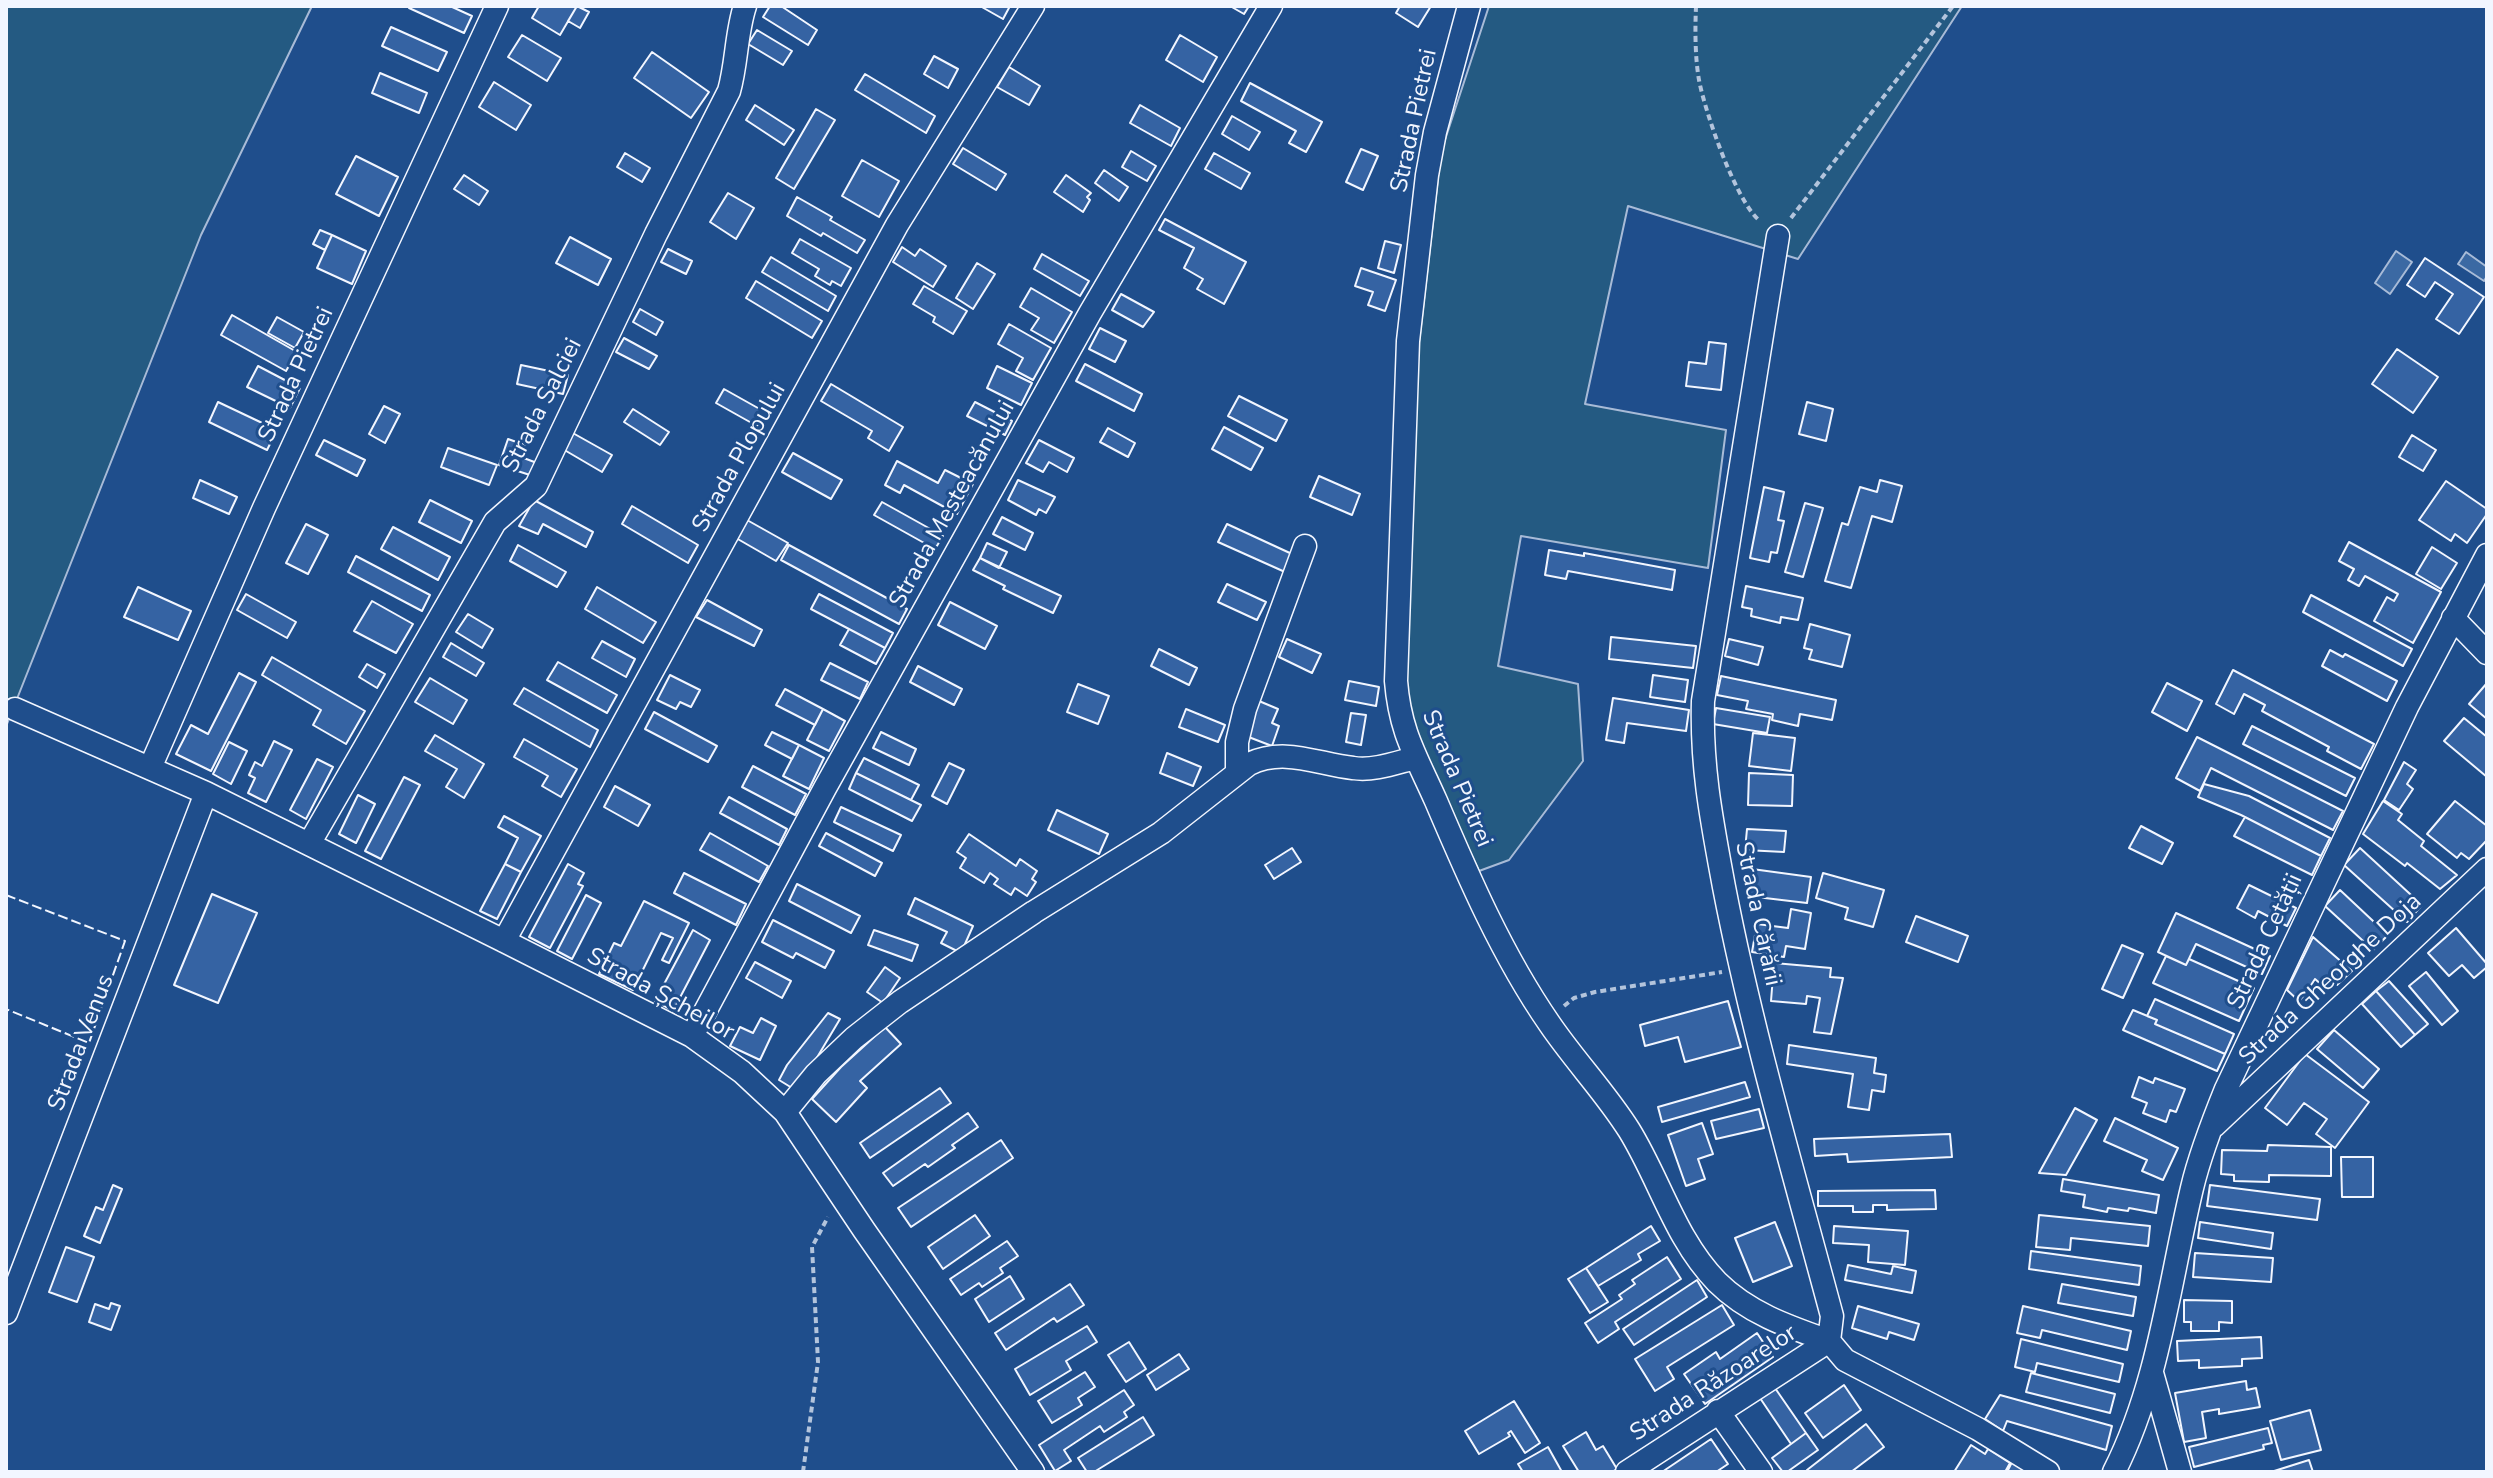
<!DOCTYPE html>
<html>
<head>
<meta charset="utf-8">
<style>
  body { margin:0 }
  #map { position:relative; width:2493px; height:1478px; overflow:hidden; background:#1f4e8c; font-family:"Nunito Sans",sans-serif }
  canvas { display:block }
  .frame { position:absolute; inset:0; border:8px solid #f2f6ff; pointer-events:none }
</style>
</head>
<body>
<div id="map">
<canvas width="2493" height="1478"></canvas>
<div class="frame"></div>
</div>
<script>
const c = document.querySelector('canvas').getContext('2d');
c.lineJoin = 'round';
function fill(path, color) {
  c.fillStyle = color;
  c.fill(path, 'evenodd');
}
function stroke(path, color, width, dash) {
  c.strokeStyle = color;
  c.lineWidth = width;
  c.lineCap = dash ? 'butt' : 'round';
  c.setLineDash(dash || []);
  c.stroke(path);
}
function drawText(font, color, halo, rows, align = 'center') {
  c.font = font + ' "Nunito Sans",sans-serif';
  c.lineWidth = 6;
  c.setLineDash([]);
  c.textBaseline = 'middle';
  c.strokeStyle = halo;
  c.fillStyle = color;
  for (const [text, x, y, turn = 0] of rows) {
    c.save();
    c.translate(x, y);
    c.rotate((+turn || 0) * Math.PI / 180);
    c.textAlign = isNaN(turn) ? turn : align;
    if (halo) c.strokeText(text, 0, 0);
    c.fillText(text, 0, 0);
    c.restore();
  }
}
const green = new Path2D(`
  M6,6H312L201,235L7,724Z
  M1489,6H1962L1798,259L1628,206L1585,404L1726,430L1708,568L1521,536L1498,666L1578,684L1583,761L1509,860L1479,871L1422,751L1403,692L1418,352L1441,152Z`);
fill(green, '#245a82');
stroke(green, '#a8bbd7', 2);
const water = new Path2D(`
  M2396,251L2412,262L2390,294L2375,283Z
  M2466,252L2487,267V276L2484,281L2458,264Z`);
fill(water, '#3b69a3');
stroke(water, '#a8bbd7', 2);
const building = new Path2D(`
  M410,6H450L472,16L464,33L409,8Z
  M539,6H577L560,35L532,18Z
  M577,6L589,12L580,28L568,21Z
  M770,6H781L817,30L808,45L763,17Z
  M980,6H1010L1003,19Z
  M1230,6H1249L1244,14Z
  M1400,6H1431L1418,27L1396,13Z
  M391,27L447,52L438,71L382,46Z
  M757,30L792,51L783,65L748,44Z
  M522,35L561,58L547,81L508,57Z
  M1180,35L1217,57L1203,82L1166,60Z
  M652,52L709,92L691,118L634,78Z
  M934,56L958,69L948,88L924,74Z
  M1009,67L1040,86L1029,105L997,87Z
  M380,73L427,93L419,113L372,93Z
  M865,74L935,116L926,133L855,90Z
  M494,82L531,105L516,130L479,107Z
  M1250,83L1322,122L1306,152L1289,143L1296,131L1241,101Z
  M755,105L794,130L784,145L746,120Z
  M1140,105L1180,128L1171,146L1130,123Z
  M816,109L835,120L794,189L776,178Z
  M1232,116L1260,132L1249,150L1222,134Z
  M963,148L1006,174L996,190L953,164Z
  M1361,149L1378,156L1363,190L1346,182Z
  M1131,151L1156,166L1147,181L1122,167Z
  M625,153L650,168L642,182L617,167Z
  M1214,153L1250,173L1241,189L1205,169Z
  M356,156L398,177L379,216L336,194Z
  M862,160L899,181L879,217L842,196Z
  M1104,170L1128,187L1119,201L1095,183Z
  M464,175L488,191L479,205L454,189Z
  M1066,175L1091,193L1087,197L1090,200L1083,212L1054,192Z
  M728,193L754,208L736,239L710,222Z
  M797,197L832,217L830,220L865,240L857,253L823,233L821,236L787,216Z
  M1165,219L1246,262L1224,304L1197,289L1203,279L1184,268L1194,248L1159,230Z
  M320,230L332,235L325,250L313,244Z
  M332,235L366,251L352,284L317,268Z
  M570,237L611,259L598,285L556,263Z
  M800,239L851,268L841,286L832,281L830,285L815,276L819,269L792,253Z
  M1385,241L1401,245L1394,273L1378,268Z
  M902,247L915,256L920,249L946,266L933,287L893,262Z
  M668,249L692,261L686,274L661,262Z
  M1042,254L1089,281L1080,296L1034,269Z
  M771,257L836,296L828,311L762,272Z
  M2425,258L2484,297L2459,334L2436,319L2453,294L2435,282L2425,297L2407,285Z
  M977,263L995,274L973,309L956,298Z
  M1361,268L1396,280L1385,311L1368,305L1373,292L1355,286Z
  M756,281L822,321L812,338L746,298Z
  M924,286L967,311L953,334L933,322L935,317L913,304Z
  M1031,288L1072,312L1054,343L1031,330L1039,318L1020,307Z
  M1121,294L1154,312L1143,327L1112,310Z
  M640,309L663,322L656,335L633,322Z
  M232,315L297,352L286,371L221,335Z
  M277,317L304,332L295,348L268,333Z
  M1009,324L1051,348L1033,380L1016,371L1023,358L998,344Z
  M1100,328L1126,341L1115,362L1089,349Z
  M624,338L657,356L649,369L616,352Z
  M1709,342L1726,344L1721,390L1686,386L1689,362L1706,364Z
  M2397,349L2438,377L2413,413L2372,384Z
  M1085,364L1142,394L1134,411L1076,381Z
  M521,365L568,375L563,394L517,384Z
  M258,366L300,388L290,408L247,387Z
  M997,366L1032,383L1021,405L987,388Z
  M831,384L903,427L889,451L868,438L872,431L821,401Z
  M724,389L765,412L757,426L716,403Z
  M1239,396L1287,420L1276,441L1228,416Z
  M218,402L277,430L267,450L209,422Z
  M975,402L1012,421L1005,435L967,416Z
  M1807,402L1833,409L1826,441L1799,434Z
  M384,406L400,414L385,443L369,434Z
  M633,409L669,432L660,445L624,422Z
  M1224,427L1263,448L1251,470L1212,449Z
  M1108,428L1135,443L1128,457L1100,442Z
  M571,432L612,455L602,472L561,448Z
  M2412,435L2436,450L2423,471L2399,457Z
  M508,439L525,445L521,457L537,463L533,476L499,465Z
  M324,440L365,460L357,476L316,455Z
  M1039,440L1074,458L1067,472L1049,462L1043,472L1026,463Z
  M448,448L497,465L489,485L441,467Z
  M793,453L842,480L831,499L782,472Z
  M897,461L938,483L945,470L973,484L957,514L904,485L900,493L885,485Z
  M1319,476L1360,494L1352,515L1310,497Z
  M200,480L237,497L229,514L193,498Z
  M1018,480L1055,497L1046,513L1039,509L1036,515L1008,500Z
  M1880,480L1902,486L1892,522L1872,516L1851,588L1825,581L1842,523L1848,525L1860,487L1877,492Z
  M2446,481L2487,509V514L2467,543L2455,534L2451,541L2419,520Z
  M1764,487L1784,492L1778,520L1784,521L1777,553L1771,552L1769,562L1750,558Z
  M430,500L472,521L461,543L419,522Z
  M534,500L593,532L586,547L543,524L538,534L519,526Z
  M882,502L943,536L935,549L874,515Z
  M1805,503L1823,508L1803,577L1785,572Z
  M632,506L698,545L688,563L622,524Z
  M1002,517L1033,533L1025,550L993,534Z
  M747,520L788,543L776,561L736,538Z
  M306,524L328,535L308,574L286,563Z
  M1227,524L1292,554L1285,572L1218,542Z
  M393,527L450,557L438,580L381,549Z
  M2349,542L2441,592L2413,643L2374,621L2387,597L2394,601L2398,594L2365,576L2359,586L2348,580L2354,569L2339,561Z
  M987,543L1007,552L999,568L980,558Z
  M518,545L566,572L557,587L510,561Z
  M789,545L907,609L899,624L781,560Z
  M2432,547L2457,563L2441,589L2416,574Z
  M1549,550L1584,556V553L1675,570L1672,590L1568,571L1566,579L1545,575Z
  M356,556L430,595L422,611L348,572Z
  M980,558L1061,596L1053,613L1003,589L1005,586L973,570Z
  M1227,584L1266,602L1257,620L1218,602Z
  M1746,586L1803,598L1798,620L1781,617L1780,623L1751,616L1752,609L1742,607Z
  M138,587L191,611L178,640L124,617Z
  M597,587L656,622L643,643L585,609Z
  M246,594L296,622L287,638L237,610Z
  M819,594L893,633L885,648L811,609Z
  M2311,595L2412,649L2403,666L2303,612Z
  M707,600L762,630L754,646L696,617Z
  M372,601L413,624L396,653L354,631Z
  M950,602L997,626L985,649L938,625Z
  M468,614L493,629L482,648L456,632Z
  M1810,624L1850,635L1842,667L1809,659L1812,650L1804,648Z
  M849,629L885,648L876,664L840,645Z
  M1611,637L1696,646L1693,668L1609,659Z
  M1287,639L1321,654L1312,673L1279,657Z
  M1729,639L1763,647L1758,665L1725,656Z
  M602,641L635,659L626,677L592,658Z
  M451,643L484,663L476,676L443,657Z
  M1159,649L1197,668L1189,685L1151,666Z
  M2330,650L2343,657L2345,654L2397,681L2387,701L2322,666Z
  M272,657L365,711L346,744L313,725L321,710L262,675Z
  M558,662L617,695L607,713L547,680Z
  M830,663L868,682L860,699L821,680Z
  M367,664L385,674L377,688L359,677Z
  M918,666L962,689L954,705L910,682Z
  M2233,670L2374,744L2361,769L2327,751L2329,747L2262,711L2265,705L2244,694L2234,714L2216,704Z
  M239,673L256,682L211,771L176,754L191,725L208,734Z
  M670,675L700,690L691,707L680,702L676,709L657,700Z
  M1653,675L1688,680L1685,702L1650,697Z
  M1721,676L1836,700L1832,720L1800,714L1798,726L1772,720L1773,714L1746,709L1748,701L1717,695Z
  M430,678L467,700L453,724L415,702Z
  M1349,681L1379,687L1376,706L1345,700Z
  M2167,683L2202,701L2187,731L2152,712Z
  M2487,683V719L2469,704Z
  M1078,684L1109,696L1098,724L1067,712Z
  M524,688L598,730L590,747L514,704Z
  M785,689L823,709L815,725L776,705Z
  M1613,698L1689,710L1686,731L1627,723L1624,743L1606,740Z
  M1259,701L1278,709L1272,723L1279,726L1272,746L1246,736Z
  M1716,708L1770,717L1767,733L1713,724Z
  M823,709L845,721L829,751L807,740Z
  M1186,709L1225,725L1218,742L1179,727Z
  M654,712L717,746L708,762L645,729Z
  M1351,713L1366,715L1361,745L1346,742Z
  M2464,718L2487,737V777L2444,741Z
  M2252,726L2355,778L2346,796L2243,744Z
  M772,732L799,745L792,759L765,745Z
  M881,732L916,749L909,765L873,748Z
  M1753,733L1795,738L1791,771L1749,766Z
  M435,735L484,764L464,798L446,787L457,769L425,751Z
  M2197,737L2343,811L2333,830L2211,768L2200,791L2176,778Z
  M524,739L577,769L561,797L542,786L548,776L514,757Z
  M274,741L292,750L266,802L248,793L255,778L249,775L255,762L262,766Z
  M229,742L247,751L231,784L213,774Z
  M799,745L824,758L809,789L783,776Z
  M1167,753L1201,767L1193,786L1160,773Z
  M864,758L919,785L911,800L856,773Z
  M317,759L333,767L306,819L290,810Z
  M2404,762L2416,770L2407,784L2413,789L2399,810L2384,800Z
  M949,763L964,770L947,804L932,796Z
  M753,766L806,794L795,815L742,787Z
  M856,773L921,805L912,821L849,789Z
  M1749,773L1793,775L1792,806L1748,805Z
  M404,777L420,785L381,859L365,851Z
  M2204,784L2249,796L2330,838L2321,856L2241,815L2198,797Z
  M615,786L650,805L638,826L604,807Z
  M358,795L375,804L356,843L339,834Z
  M729,797L787,829L779,845L720,813Z
  M2383,801L2402,814L2398,820L2424,841L2421,846L2457,875L2440,889L2407,863L2405,866L2363,834Z
  M2455,801L2487,826V840L2469,859L2461,853L2457,858L2427,834Z
  M841,807L901,835L893,851L834,822Z
  M1057,810L1108,834L1099,854L1048,830Z
  M504,816L541,836L521,872L505,864L518,838L498,827Z
  M2245,817L2321,856L2312,875L2234,836Z
  M2141,826L2173,843L2162,864L2129,848Z
  M1747,829L1786,831L1784,852L1745,850Z
  M710,833L768,866L759,882L700,850Z
  M826,833L882,863L875,876L819,846Z
  M969,834L1016,866L1020,859L1037,871L1032,879L1036,882L1027,896L1015,888L1011,895L994,884L998,879L990,873L984,883L960,868L966,858L957,852Z
  M1292,848L1301,862L1274,879L1265,865Z
  M2360,848L2422,905L2407,922L2344,865Z
  M505,864L521,872L497,919L480,911Z
  M568,864L584,873L578,884L583,886L550,948L529,937Z
  M1752,869L1811,877L1807,903L1748,896Z
  M684,873L746,904L736,925L674,893Z
  M1823,873L1884,890L1873,927L1845,919L1848,908L1816,898Z
  M797,884L860,916L851,933L789,901Z
  M2249,885L2296,908L2287,926L2258,911L2255,918L2237,908Z
  M2340,890L2388,935L2373,950L2325,906Z
  M212,894L257,913L218,1003L174,985Z
  M586,895L601,903L572,959L557,951Z
  M915,898L973,926L961,953L941,943L947,932L908,914Z
  M644,901L689,923L669,963L662,960L673,938L661,933L633,990L599,974L614,943L621,946Z
  M1791,909L1811,913L1805,949L1786,946L1784,957L1752,952L1757,924L1788,928Z
  M2176,913L2270,956L2262,974L2196,944L2186,965L2158,952Z
  M1916,916L1968,936L1958,962L1906,942Z
  M773,920L834,951L825,968L796,953L793,958L762,942Z
  M2456,928L2487,964V967L2474,978L2462,965L2449,976L2428,953Z
  M693,930L710,940L673,1011L655,1001Z
  M874,930L918,945L912,961L868,945Z
  M2313,937L2352,971L2337,985L2330,978L2323,986L2315,979L2300,1002L2287,990Z
  M2122,945L2143,954L2123,998L2102,989Z
  M2166,956L2186,965L2189,959L2254,988L2239,1021L2153,983Z
  M755,962L791,981L782,998L746,978Z
  M1774,963L1831,968L1830,977L1843,978L1831,1034L1814,1032L1820,998L1807,996L1806,1004L1771,1001Z
  M885,967L900,978L883,1003L867,992Z
  M2426,972L2458,1011L2442,1025L2409,986Z
  M2389,981L2428,1024L2415,1035L2376,991Z
  M2376,991L2415,1035L2401,1047L2362,1004Z
  M2155,999L2234,1034L2225,1054L2155,1024L2157,1020L2147,1016Z
  M1728,1001L1741,1047L1685,1062L1678,1037L1645,1046L1640,1025Z
  M2133,1010L2157,1020L2155,1024L2225,1054L2217,1071L2123,1030Z
  M828,1013L840,1019L797,1091L779,1080L787,1065Z
  M761,1018L776,1026L760,1060L730,1046L740,1027L753,1033Z
  M885,1027L901,1044L860,1081L867,1088L836,1122L812,1099L841,1067Z
  M2334,1030L2379,1069L2363,1088L2317,1049Z
  M1789,1045L1876,1058L1874,1073L1886,1075L1884,1092L1872,1090L1869,1110L1848,1107L1853,1074L1787,1064Z
  M2305,1054L2369,1102L2335,1148L2316,1134L2327,1119L2304,1103L2287,1125L2265,1108Z
  M2139,1077L2153,1083L2155,1078L2185,1089L2176,1112L2170,1110L2166,1122L2143,1113L2147,1103L2132,1097Z
  M1745,1082L1750,1097L1662,1122L1658,1107Z
  M940,1088L951,1103L870,1158L860,1143Z
  M2075,1108L2097,1120L2066,1175L2039,1173Z
  M1759,1109L1764,1128L1716,1139L1711,1121Z
  M968,1113L978,1127L952,1145L955,1148L928,1167L925,1164L893,1186L883,1173Z
  M2115,1118L2178,1148L2163,1180L2142,1171L2147,1160L2104,1141Z
  M1702,1123L1713,1154L1698,1159L1705,1179L1686,1186L1668,1135Z
  M1950,1134L1952,1157L1848,1162L1847,1154L1815,1156L1814,1139Z
  M1001,1140L1013,1158L911,1227L898,1208Z
  M2268,1145L2331,1147V1176L2269,1175V1182L2234,1181V1175L2221,1174L2222,1150L2267,1151Z
  M2341,1157H2373V1197H2342Z
  M2063,1179L2159,1195L2156,1213L2129,1208L2128,1211L2108,1208L2107,1212L2083,1207L2085,1195L2061,1191Z
  M113,1185L122,1189L100,1243L84,1236L96,1207L103,1210Z
  M2210,1185L2320,1199L2317,1220L2207,1206Z
  M1935,1190L1936,1209L1887,1210V1205H1873V1212H1853V1206H1818V1191Z
  M975,1215L990,1236L943,1269L928,1247Z
  M2039,1215L2150,1226L2148,1246L2071,1238L2070,1250L2036,1247Z
  M1775,1222L1792,1266L1753,1282L1735,1238Z
  M2200,1222L2273,1233L2271,1249L2198,1238Z
  M1651,1226L1660,1241L1638,1254L1641,1260L1598,1286L1586,1268Z
  M1834,1226L1908,1231L1905,1265L1868,1262L1869,1245L1833,1243Z
  M1007,1241L1018,1256L1000,1268L1003,1273L982,1287L979,1283L961,1295L950,1279Z
  M66,1247L94,1257L77,1302L49,1292Z
  M2031,1251L2141,1266L2139,1285L2029,1269Z
  M2195,1253L2273,1258L2271,1282L2193,1277Z
  M1667,1257L1681,1279L1615,1322L1619,1329L1598,1343L1585,1323L1622,1299L1619,1295L1635,1284L1632,1280Z
  M1848,1265L1891,1274L1893,1266L1916,1271L1912,1293L1845,1280Z
  M1586,1268L1608,1302L1590,1313L1568,1279Z
  M1010,1276L1024,1299L989,1322L975,1299Z
  M1697,1280L1707,1297L1634,1345L1623,1329Z
  M1070,1284L1084,1305L1057,1322L1054,1318L1006,1350L995,1333Z
  M2062,1284L2136,1297L2133,1316L2058,1303Z
  M2184,1300L2232,1301V1323L2219,1322V1331H2191V1322H2184Z
  M111,1303L120,1306L111,1330L89,1322L95,1304L109,1309Z
  M1722,1305L1734,1325L1667,1367L1674,1379L1655,1391L1635,1359Z
  M1858,1306L1919,1324L1914,1340L1889,1332L1887,1339L1852,1328Z
  M2023,1306L2131,1331L2127,1350L2042,1330L2040,1338L2017,1333Z
  M1087,1326L1097,1342L1066,1361L1071,1370L1030,1395L1015,1369Z
  M1757,1333L1773,1357L1705,1404L1684,1374L1716,1352L1720,1359Z
  M2261,1337L2262,1358L2242,1359V1366L2199,1368V1360L2178,1361L2177,1341Z
  M2021,1339L2123,1364L2119,1382L2037,1363L2035,1372L2015,1367Z
  M1129,1342L1146,1369L1126,1382L1108,1355Z
  M1179,1354L1189,1369L1156,1390L1147,1375Z
  M1085,1372L1095,1387L1078,1398L1082,1405L1052,1423L1038,1401Z
  M2031,1373L2115,1394L2110,1413L2026,1392Z
  M2246,1381L2247,1390L2256,1388L2260,1407L2219,1414V1409L2202,1412L2206,1438L2184,1442L2175,1393Z
  M1844,1385L1861,1410L1823,1438L1805,1413Z
  M1775,1388L1806,1433L1791,1444L1760,1398Z
  M1124,1390L1134,1405L1124,1412L1127,1417L1104,1432L1100,1426L1064,1450L1071,1461L1055,1471L1039,1445Z
  M2000,1395L2112,1426L2106,1450L2007,1421L2003,1431L1985,1419Z
  M1514,1401L1540,1443L1525,1453L1511,1431L1508,1433L1510,1436L1479,1454L1465,1431Z
  M2310,1410L2321,1450L2281,1460L2270,1421Z
  M1143,1417L1154,1435L1094,1472H1087L1078,1458Z
  M1866,1424L1884,1447L1851,1472H1808L1807,1470Z
  M2268,1428L2272,1443L2263,1445L2264,1449L2194,1467L2189,1447Z
  M1586,1432L1596,1450L1603,1446L1617,1469L1612,1472H1579L1563,1446Z
  M1806,1433L1818,1450L1787,1472H1783L1772,1458Z
  M1711,1439L1728,1464L1716,1472H1662Z
  M1971,1445L1985,1454L1988,1449L2010,1463L2005,1472H1954Z
  M1548,1447L1562,1472H1523L1518,1464Z
  M2309,1460L2313,1472H2271Z
  M2012,1462L2027,1472H2007Z`);
fill(building, '#3563a3');
stroke(building, '#f2f6ff', 2);
const street = new Path2D(`
  M1469,6L1435,132L1427,175L1408,341L1396,681C1400,732 1416,756 1436,801C1468,876 1502,955 1549,1023C1574,1060 1605,1092 1629,1130C1660,1180 1675,1239 1717,1282C1748,1313 1789,1327 1829,1341
  M1778,236L1703,701C1701,768 1712,822 1724,887C1752,1032 1794,1174 1832,1316L1829,1341L1845,1360L1978,1429L2048,1472
  M2453,618L2487,653
  M15,709L206,793L504,941L692,1036L742,1072L785,1112L864,1230L1033,1472
  M150,768L264,508L497,6
  M1237,772V742L1245,709L1305,546
  M309,844L495,522L536,486L656,234L729,91C737,63 736,33 745,6
  M504,941L897,225L1033,6
  M692,1036L825,788L1090,313L1271,6
  M785,1112L816,1074L854,1038L900,1002L1034,912L1161,833L1249,764C1284,747 1317,764 1353,768C1374,771 1395,763 1415,758
  M2214,1126L2487,869
  M6,1313L206,793
  M2152,1373L2180,1472
  M1718,1411L1761,1472
  M1627,1472L1829,1341
  M2114,1472C2159,1383 2169,1284 2192,1188C2200,1154 2213,1121 2226,1089L2407,707L2487,555`);
stroke(street, '#f2f6ff', 25);
stroke(new Path2D(`
  M1696,6C1695,30 1695,57 1699,80C1705,112 1736,202 1760,221
  M1791,218L1953,6
  M1564,1006L1574,998L1595,992L1722,972
  M803,1472L818,1362L812,1247L828,1217`), '#b3c4dc', 4, [6, 4]);
stroke(street, '#1f4e8c', 22);
stroke(new Path2D(`
  M6,895L125,941L89,1043L6,1009`), '#f2f6ff', 2, [10, 4]);
drawText('24px', '#f2f6ff', '#1f4e8c', [
  ["Strada Pietrei",1415,121,-78],
  ["Strada Pietrei",297,375,-65],
  ["Strada Salciei",543,406,-63],
  ["Strada Plopului",740,458,-61],
  ["Strada Mesteacănului",953,505,-61],
  ["Strada Pietrei",1456,779,67],
  ["Strada Cărării",1757,914,78],
  ["Strada Cetății",2266,942,-65],
  ["Strada Gheorghe Doja",2331,980,-43],
  ["Strada Șcheilor",660,995,29],
  ["Strada Venus",82,1043,-69],
  ["Strada Răzoarelor",1714,1384,-33]
]);
</script>
</body>
</html>
